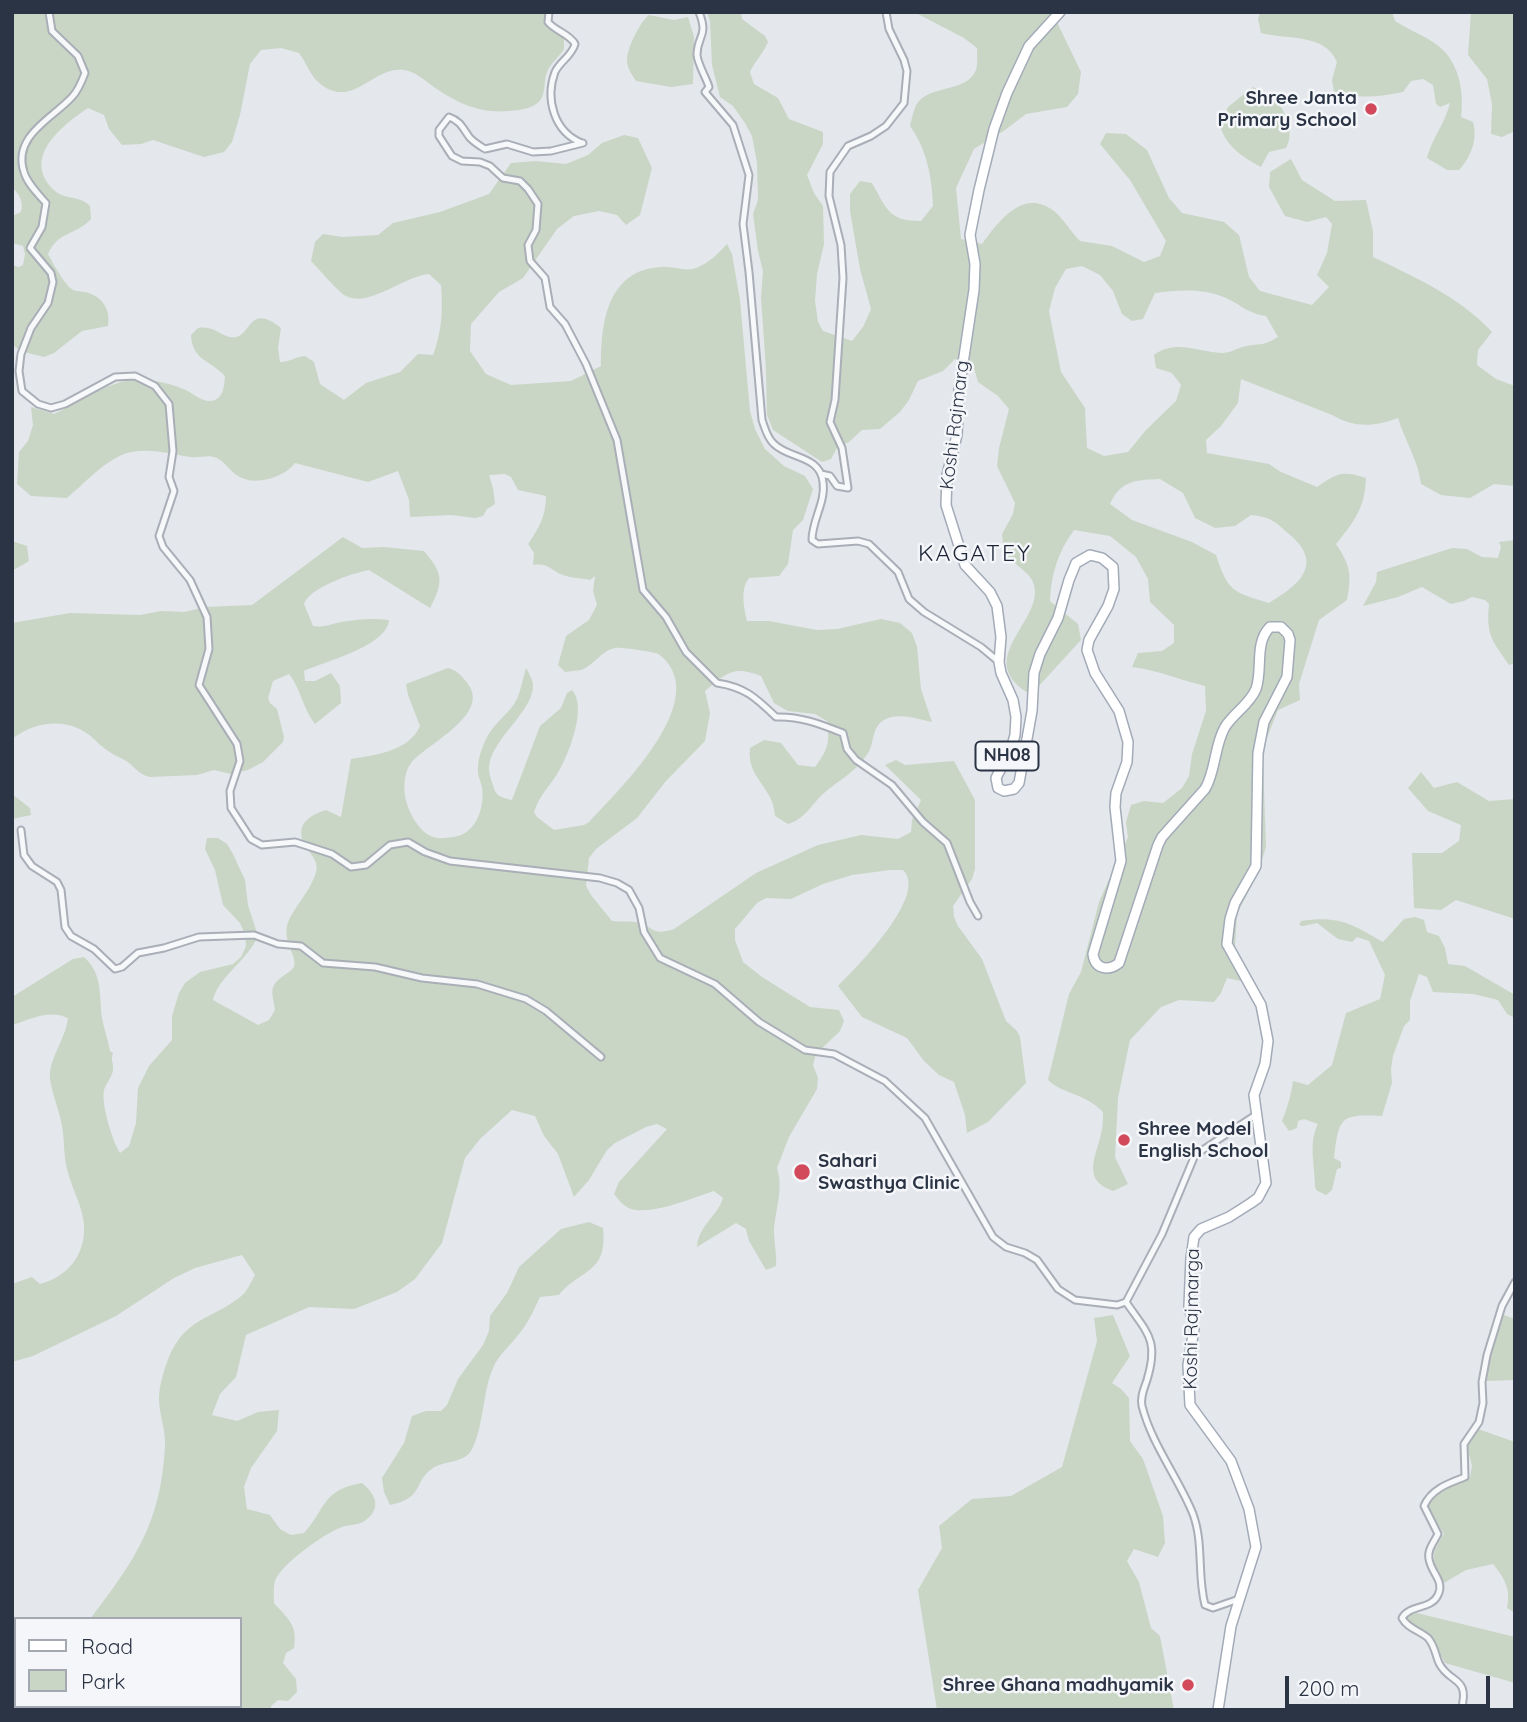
<!DOCTYPE html>
<html>
<head>
<meta charset="utf-8">
<style>
  body { margin:0 }
  #map { position:relative; width:1527px; height:1722px; overflow:hidden; background:#e4e7ec; font-family:Quicksand,sans-serif }
  canvas { display:block }
  .frame { position:absolute; inset:0; border:14px solid #2b3445; pointer-events:none }
  .legend { position:absolute; left:14px; top:1617px; width:228px; height:91px; box-sizing:border-box; background:#f4f6f9; border:2px solid #a4a8b1; margin:0; padding:9px 12px; list-style:none; font-size:21px; color:#2b3445 }
  .legend li { display:flex; align-items:center; gap:14px; height:35px }
  .legend b { width:35px; border:2px solid #a4a8b1 }
  .scale { position:absolute; left:1285px; top:1676px; width:205px; height:32px; box-sizing:border-box; border:4px solid #2b3445; border-top:0; padding-left:9px; font-size:21px; line-height:24px; white-space:nowrap; color:#2b3445; -webkit-text-stroke:5px #f4f6f9; paint-order:stroke }
</style>
</head>
<body>
<div id="map">
<canvas width="1527" height="1722"></canvas>
<div class="frame"></div>
<ul class="legend">
<li><b style="height:9px;background:#fff"></b>Road</li>
<li><b style="height:19px;background:#c9d6c5"></b>Park</li>
</ul>
<div class="scale">200 m</div>
</div>
<script>
const c = document.querySelector('canvas').getContext('2d');
c.lineJoin = 'round';
function fill(path, color) {
  c.fillStyle = color;
  c.fill(path, 'evenodd');
}
function stroke(path, color, width, dash) {
  c.strokeStyle = color;
  c.lineWidth = width;
  c.lineCap = dash ? 'butt' : 'round';
  c.setLineDash(dash || []);
  c.stroke(path);
}
function drawText(font, color, halo, rows, align = 'center') {
  c.font = font + ' Quicksand,sans-serif';
  c.lineWidth = 5;
  c.setLineDash([]);
  c.textBaseline = 'middle';
  c.strokeStyle = halo;
  c.fillStyle = color;
  for (const [text, x, y, turn = 0] of rows) {
    c.save();
    c.translate(x, y);
    c.rotate((+turn || 0) * Math.PI / 180);
    c.textAlign = isNaN(turn) ? turn : align;
    if (halo) c.strokeText(text, 0, 0);
    c.fillText(text, 0, 0);
    c.restore();
  }
}
fill(new Path2D(`
  M12,12H545L546,21L564,39V49C559,57 551,63 548,70C542,81 548,97 536,104C530,109 518,110 510,111C479,114 457,103 431,85C423,79 414,71 404,70C372,65 351,114 316,80C310,73 305,61 299,53L281,48L261,50L250,64L240,115L232,142L224,152L204,157L153,140L141,144L122,145L109,129L104,115L88,108C61,126 20,159 55,191C65,200 79,195 90,206L91,219C75,236 58,231 48,254C53,264 62,279 69,287C74,292 79,291 85,292C102,296 111,309 108,326L82,331L54,353L44,357L20,351L12,344V265L19,267L23,265L25,254L23,246L12,243V216L21,212C24,202 19,194 12,187Z
  M707,12H741L742,19L765,36L768,42C763,54 755,61 750,72L754,84L778,98L789,119L823,132V144L807,175L814,193L823,206L824,244L817,274L815,301L818,322L823,331L852,341L863,327L871,309L860,269L850,211V194L860,181L872,183C887,209 888,221 921,221L933,206C932,177 927,150 910,126C912,119 914,106 919,101C934,85 967,92 976,70C978,64 977,54 977,48L964,38L914,12H1052L1081,72L1078,94L1067,107L1026,114L1005,130L974,149L956,188L961,239L982,244C998,222 1023,187 1054,211C1063,218 1071,232 1080,241L1112,246L1144,262L1160,256L1166,241L1130,180L1100,144L1106,133L1126,134L1147,150L1169,198L1182,213L1224,222L1239,235L1249,277L1260,291L1312,305L1329,287L1317,275L1327,253L1332,224L1326,217L1307,222L1285,216L1269,187L1270,172L1291,159L1302,180L1335,201L1366,200L1373,231V257C1415,277 1461,298 1492,332L1478,350L1477,365L1496,379L1515,386V486L1494,484L1470,498L1441,495L1421,484C1418,460 1405,441 1398,418C1374,427 1355,428 1332,415L1241,379L1238,403L1221,426L1206,440L1207,453L1269,464L1281,472L1317,487C1337,473 1342,470 1366,478C1365,508 1354,522 1336,544C1350,565 1352,574 1347,600L1319,620L1299,684L1300,700L1278,710L1266,740L1263,761L1266,847L1258,873L1237,914L1235,947L1248,972L1245,982L1227,978L1221,993L1214,1002L1179,1000L1161,1007L1130,1040L1118,1098L1115,1157L1128,1184L1113,1191C1082,1180 1095,1159 1101,1134C1103,1127 1103,1119 1103,1112C1085,1093 1062,1094 1048,1080L1069,994L1081,972L1099,902L1128,837L1126,822L1131,805L1144,801L1163,803L1182,788L1189,776L1192,754L1206,711L1205,686C1180,680 1158,670 1132,667L1138,653L1162,651L1174,643V625L1150,602L1148,579L1136,557L1110,536L1074,530C1058,552 1051,574 1050,601L1078,624L1081,640L1037,688L1028,693C970,657 1051,617 1032,580C1029,573 1011,561 1004,554L1002,534L1013,514L1015,503L997,466L999,448L1009,409L998,396L978,382L974,368L955,359L943,371L918,381L909,400L900,412L880,429L862,430L849,442L837,448L831,459L822,462L773,430L767,415L766,370L761,297L763,271L758,251L753,214L758,200L757,163L752,136L745,123L733,106L720,97L712,65L710,21ZM1082,266L1100,275L1113,291L1122,314L1132,321L1143,319L1155,293C1179,290 1203,288 1226,298C1243,306 1247,313 1266,316L1278,337C1260,348 1260,342 1243,347C1235,349 1230,353 1222,353C1197,352 1176,339 1154,355L1156,368L1172,373L1181,385L1176,401L1146,430L1128,452L1104,456L1087,448L1085,408L1061,372L1049,311L1055,288L1066,269ZM1160,479L1183,493L1195,518L1215,528L1235,526L1251,515C1271,517 1274,521 1289,534C1325,564 1299,585 1269,603C1233,592 1228,592 1216,555L1192,542L1132,520L1110,504C1121,480 1136,480 1160,479Z
  M1260,12H1392L1395,21C1410,31 1430,37 1443,50C1460,67 1464,94 1461,117L1473,122C1478,139 1471,157 1459,170H1447L1427,158C1433,136 1444,126 1450,103L1440,107L1436,104L1433,85L1423,79L1411,81L1403,92C1380,97 1357,99 1334,92L1332,80L1337,62C1325,33 1288,40 1261,33L1258,19Z
  M1471,12H1515V131L1502,137L1491,134L1492,104L1487,79L1468,55Z
  M649,15L674,20L688,17L694,37L693,84L671,87L636,81C632,75 627,68 627,60C627,48 640,22 649,15Z
  M1253,87C1259,91 1267,94 1273,98C1286,109 1295,133 1286,148L1269,152L1261,167C1241,156 1227,147 1220,126L1228,107Z
  M624,135L638,138L652,168L640,215L626,225L617,215L599,211L574,216L557,229L523,278L499,292L471,324L470,351L486,374L511,385L571,381L601,366C601,323 607,270 661,267C671,266 683,271 693,269C707,265 718,254 727,244L732,254L740,300L750,411L755,429L765,449L784,466L805,476L813,489L803,520L793,530L788,564L779,576L749,578C740,589 744,608 747,621H769L817,630L837,629L881,619L900,623L912,633L917,647L921,689L932,722C917,719 898,712 884,720C871,728 875,742 868,753C857,771 839,780 824,793C812,804 804,820 788,824L775,816C774,787 746,778 750,748L764,740L781,743L798,765L815,767C828,750 830,742 827,721L815,714L788,711L774,703L761,676C733,665 727,673 705,691L710,713L705,741L666,781L637,818L596,849L589,858L586,886L591,895L612,921C620,922 628,921 635,922C654,925 650,937 674,929L756,873L818,845L861,835L898,839L911,832L912,820L921,800L885,765L896,760L905,765L954,761L975,800V869L972,879L953,906L954,917L958,926L982,959L1006,1021L1017,1031L1020,1037L1026,1083L988,1122L967,1133L965,1115L954,1082L939,1075L924,1061L907,1038L862,1017L838,986C856,968 929,895 903,870H890L852,875L823,884L791,899L766,898L757,903L735,929V940L743,962L762,977L810,1007L839,1010L844,1021L840,1031L816,1054L813,1065L818,1078L817,1089L789,1137L777,1168C784,1189 775,1210 774,1231C774,1243 777,1254 776,1266L766,1270L749,1241L746,1229L736,1223L697,1247C698,1226 717,1217 723,1198L714,1191C692,1198 654,1215 631,1209C623,1206 619,1200 614,1194L619,1182L667,1129L657,1124L646,1127L615,1143L607,1150L589,1180L574,1197L558,1154L544,1136L535,1116L512,1110L480,1139L465,1158L442,1243L415,1279L397,1292L354,1309L309,1307L246,1335L236,1377L220,1394L212,1415L237,1421L258,1412L279,1410L277,1431L251,1468L244,1487L247,1509L270,1515L280,1529L291,1535L304,1533C327,1507 322,1490 362,1483C377,1495 382,1510 363,1522C357,1525 348,1525 342,1527C325,1533 281,1564 275,1581C273,1588 274,1596 274,1603C288,1619 298,1625 294,1648L286,1653L283,1663L296,1679L297,1692L288,1701L278,1700L271,1706V1710H43V1706H240V1619H90C135,1560 161,1523 165,1446C166,1430 159,1415 159,1399C159,1385 164,1370 169,1357C185,1318 211,1320 240,1297C247,1292 251,1282 255,1275L242,1255L195,1268L174,1278L116,1316L33,1356L12,1362V1284L32,1277L40,1284C67,1277 86,1255 84,1225C83,1207 71,1187 67,1169C63,1153 65,1137 61,1121C58,1107 52,1093 50,1079C48,1059 66,1039 68,1018C49,1009 31,1019 12,1025V997L73,959L84,957C103,974 99,995 102,1018C104,1029 108,1040 110,1051L113,1053C110,1061 114,1062 113,1069C113,1076 106,1083 104,1090C101,1104 112,1140 120,1153L129,1146L136,1123L138,1088L149,1066L172,1040V1016L179,993L185,983L200,972L233,964L241,957L246,946L245,934L240,923L223,905L215,870L205,849L207,838H218L227,844L233,854L245,880L248,905L258,936C247,961 218,977 213,1000L258,1025L269,1020L275,1010C272,990 268,986 286,974C289,972 292,970 294,967C298,956 280,940 289,920C295,906 321,878 316,863C314,856 307,850 304,844C295,824 310,815 326,810L341,817L351,759C376,755 409,751 420,726L408,695L406,684L448,668C458,671 461,675 468,684C491,715 425,745 411,763C403,773 403,792 407,804C410,814 418,828 427,834C436,840 444,838 453,837C475,835 485,809 482,788C481,782 477,774 478,767C478,758 483,745 487,737C494,723 510,713 517,699C521,690 523,678 526,668C531,677 535,683 532,693C525,718 489,743 489,769C489,774 491,780 493,785C495,796 502,798 512,800L540,726L561,708L567,693L572,690C587,706 570,751 560,769C552,784 539,795 534,812L537,817L554,830L584,825L589,822C618,791 706,706 666,661C666,660 659,654 658,654C654,652 621,647 616,648C601,650 595,665 581,670C576,671 570,671 565,672L558,665L566,636L589,620L597,605L593,591L595,576L590,580C581,578 569,578 560,574C550,569 547,563 533,565L534,553L528,544C539,528 546,516 546,496L518,490L511,477L505,474L489,475L493,488L495,504L487,509L483,516L475,518L451,515L410,517L409,500L398,471L368,482L295,463C285,477 254,487 238,476C230,471 225,462 217,458C208,454 201,458 191,457C170,454 149,447 127,453C105,460 85,483 67,498L31,496L17,484L19,452L28,441L33,425L31,407L54,414C80,402 104,383 133,380C150,379 170,383 186,390C195,395 204,404 215,400C224,396 224,385 225,376C210,360 192,360 191,335L198,328C217,325 221,339 235,337C251,336 249,302 281,328L278,348L280,362C290,362 295,357 305,356L314,362L320,384L344,400L366,383L400,372L418,354L433,355C442,331 443,310 441,285L429,274C404,276 369,308 346,296C339,293 318,268 311,261L315,242L323,234L343,237L378,235L393,223L440,212L489,194L511,163L535,161L566,164L588,155L602,143Z
  M343,537L362,548L384,547L424,551C443,573 444,582 430,608L369,570C352,573 309,588 304,604L313,626C325,628 336,622 348,621C361,619 375,618 389,620C387,646 326,661 304,671L305,681H315L331,673L340,686L341,703L315,724C303,709 301,689 289,674L273,681L268,698L270,703L277,709L284,737L283,742L263,762L248,770L231,774L214,770L197,775L150,777C140,775 135,768 128,762C120,757 111,754 104,748C98,744 94,738 88,734C64,717 34,722 12,739V623L70,613L140,615L161,611L184,612L206,607L252,605Z
  M1515,540V663L1509,665C1492,640 1486,636 1489,604L1485,600L1472,597L1464,601L1451,604L1422,587L1398,597L1363,606L1376,582L1377,572L1452,548L1467,549L1482,557L1498,558L1501,547L1499,542Z
  M12,541L27,546L29,561L12,571Z
  M1421,772L1434,788L1457,782L1489,801L1515,799V919L1456,900L1441,910L1414,908L1412,853H1442L1459,841L1461,825L1428,811L1408,788Z
  M12,794L30,808L31,815L12,819Z
  M1415,917L1424,920L1427,932L1439,936L1445,948L1448,964L1465,966L1515,995V1018L1507,1014L1498,1000L1473,994L1433,992L1427,977L1419,974L1410,1001V1020L1404,1026L1393,1056L1391,1069L1392,1083L1382,1116C1340,1114 1339,1117 1334,1158L1341,1162V1168L1337,1169L1332,1190L1326,1195L1316,1190L1315,1186C1315,1166 1308,1143 1318,1124L1304,1119L1298,1121L1297,1128L1289,1131L1282,1121C1287,1108 1291,1096 1293,1081L1308,1085L1332,1065L1346,1013L1380,999L1385,975L1369,941L1357,937L1352,942L1338,939L1317,923L1303,926L1299,925L1301,921C1339,915 1352,924 1383,942L1404,919Z
  M589,1222L603,1228C608,1274 580,1269 559,1295L540,1297C534,1310 528,1323 519,1334C510,1346 499,1354 493,1368C482,1393 484,1428 471,1451C463,1463 444,1461 433,1468C413,1481 425,1498 390,1505L384,1492L382,1478L404,1443L412,1416L426,1411H441L447,1405L458,1379L483,1345L489,1331L490,1316L507,1293L519,1267L561,1229Z
  M1501,1314L1515,1319V1380L1485,1381L1486,1363Z
  M1113,1315L1130,1356L1112,1383L1121,1389L1129,1398L1130,1441L1143,1459L1163,1516L1165,1543L1158,1557L1134,1549L1127,1561L1139,1582L1151,1628L1160,1636L1174,1710H937L918,1590L942,1548L939,1526L972,1499L1011,1496L1062,1467L1097,1341L1094,1318Z
  M1478,1429L1515,1442V1613L1507,1608C1511,1589 1505,1579 1493,1564L1466,1570L1444,1583C1431,1561 1430,1555 1444,1534L1428,1509L1427,1502L1433,1496L1470,1477L1472,1466L1467,1446Z
  M1413,1612L1515,1637V1683L1445,1663C1436,1644 1427,1635 1408,1624L1406,1616Z`), '#c9d6c5');
const street = new Path2D(`
  M49,12L52,31L78,56L85,73C82,81 78,91 72,97C53,118 12,136 24,172C27,183 38,194 46,203L42,227L30,248L51,273L53,282L48,303L31,328L21,354L19,371L22,391L38,404L51,408L65,404L115,377L135,376L155,386L169,404L173,451L169,477L174,491L159,536L163,547L190,580L207,617L209,649L199,685L237,744L240,761L230,791L231,808L251,839L262,845L295,842L332,854L351,867L366,865L390,845L408,842L425,852L450,861L600,878L617,883L629,890L639,908L644,932L660,958L715,984L759,1022L805,1050L834,1054L885,1081L925,1118L993,1237L1006,1247L1025,1253L1037,1260L1058,1289L1075,1300L1117,1305L1126,1302
  M549,12L548,22C555,31 570,34 575,44C572,56 560,61 555,72C545,99 554,132 582,143
  M699,12C709,37 697,35 697,55C698,65 706,77 709,87L705,92L733,125L749,175L743,224L749,272L762,420C765,428 767,438 774,444C789,459 820,455 823,482C826,502 812,520 812,540L818,544L858,541L869,544L898,572L909,599L924,612L981,647L999,662
  M583,143L551,151L533,152L507,144L485,149C480,146 474,142 470,138C463,129 461,121 449,117L439,130V136L452,156L462,161L480,162L490,166L503,178L520,181L528,189L538,204L536,230L528,245L530,261L545,278L550,307L565,324L586,364L617,440L643,590L666,617L686,652L717,683C745,687 756,698 776,717C800,716 820,724 843,733L847,749L856,760L892,785L923,822L947,843L970,902L978,916
  M821,474L830,476L837,486L848,488L842,448L830,422L835,400L843,278L841,245L829,196L830,172L848,146L871,136L886,126L904,103L907,71L904,60L889,29L886,12
  M21,830L24,855L32,866L57,882L61,890L65,927L71,936L94,949L115,969L122,967L138,953L164,948L199,937L254,935L278,944L301,946L323,963L375,967L422,978L477,984L526,999L546,1011L601,1057
  M1239,1599L1213,1608L1205,1605C1197,1575 1204,1544 1193,1514C1178,1477 1152,1445 1142,1406C1140,1397 1144,1389 1147,1380C1159,1340 1148,1334 1126,1302L1162,1234L1195,1155L1257,1114
  M1461,1710C1471,1676 1449,1684 1439,1663C1435,1654 1435,1646 1428,1638C1419,1630 1408,1629 1402,1618C1410,1604 1431,1610 1438,1595C1445,1581 1431,1573 1429,1559C1427,1550 1434,1542 1438,1534L1424,1506C1431,1489 1449,1483 1465,1477L1464,1444L1479,1422L1483,1403L1482,1382L1487,1355L1502,1306L1515,1282`);
const primary = new Path2D(`
  M1060,12L1029,46L1007,93L994,129L979,190L970,235L975,264L974,290L959,390L957,435L947,475L946,505L965,565L990,592L997,606L1001,637L999,662L1001,673L1013,700L1016,717L1015,735L1011,749L996,778L998,788L1004,791L1014,789L1019,783L1032,711L1034,673L1040,654L1058,618L1069,580L1076,563L1090,555L1102,558L1113,567L1114,589L1108,606L1089,640L1087,650L1095,673L1119,711L1128,742L1127,762L1116,793L1115,807L1121,861L1093,954C1095,970 1109,971 1119,963L1158,845L1162,837L1205,789C1216,771 1214,746 1225,727C1233,714 1250,704 1256,689C1263,669 1254,643 1270,627H1281L1288,634L1290,640L1287,677L1264,722L1258,753L1256,866L1235,903L1230,919L1227,944L1261,1005L1268,1041L1265,1064L1254,1095L1266,1183L1258,1198L1251,1203L1229,1217L1201,1229L1194,1237L1191,1258L1189,1306L1194,1329L1188,1365L1190,1405L1231,1461L1249,1509L1256,1547L1231,1626L1218,1710`);
stroke(street, '#a9aeb7', 9);
stroke(primary, '#a3abb8', 12);
stroke(street, '#f7f8fa', 5);
stroke(primary, '#fff', 9);
for (const [x, y, r, color] of [
  [1371,109,7,"#d1495b"],
  [1124,1140,7,"#d1495b"],
  [802,1172,9,"#d1495b"],
  [1188,1685,7,"#d1495b"]
]) {
  const dot = new Path2D();
  dot.arc(x, y, r, 0, 2 * Math.PI);
  c.fillStyle = color;
  c.fill(dot);
  stroke(dot, '#f4f6f9', 2.5);
}
for (const [x, y, w] of [
  [1007,756,63]
]) {
  const box = new Path2D();
  box.roundRect(x - w / 2, y - 14.5, w, 29, 5);
  c.fillStyle = '#f4f6f9';
  c.fill(box);
  stroke(box, '#2b3445', 2);
}
drawText('bold 18px', '#2b3445', null, [
  ["NH08",1007,756]
]);
drawText('bold 19px', '#2b3445', '#f4f6f9', [
  ["Shree Janta",1357,98],
  ["Primary School",1357,120],
  ["Shree Model",1138,1129,"left"],
  ["English School",1138,1151,"left"],
  ["Sahari",818,1161,"left"],
  ["Swasthya Clinic",818,1183,"left"],
  ["Shree Ghana madhyamik",1174,1685]
], 'right');
drawText('19px', '#2b3445', '#f4f6f9', [
  ["Koshi Rajmarg",955,425,-83],
  ["Koshi Rajmarga",1192,1319,-89]
]);
c.letterSpacing = '2px';
drawText('23px', '#1d2536', '#f4f6f9', [
  ["KAGATEY",975,554]
]);
c.letterSpacing = '0px';
</script>
</body>
</html>
